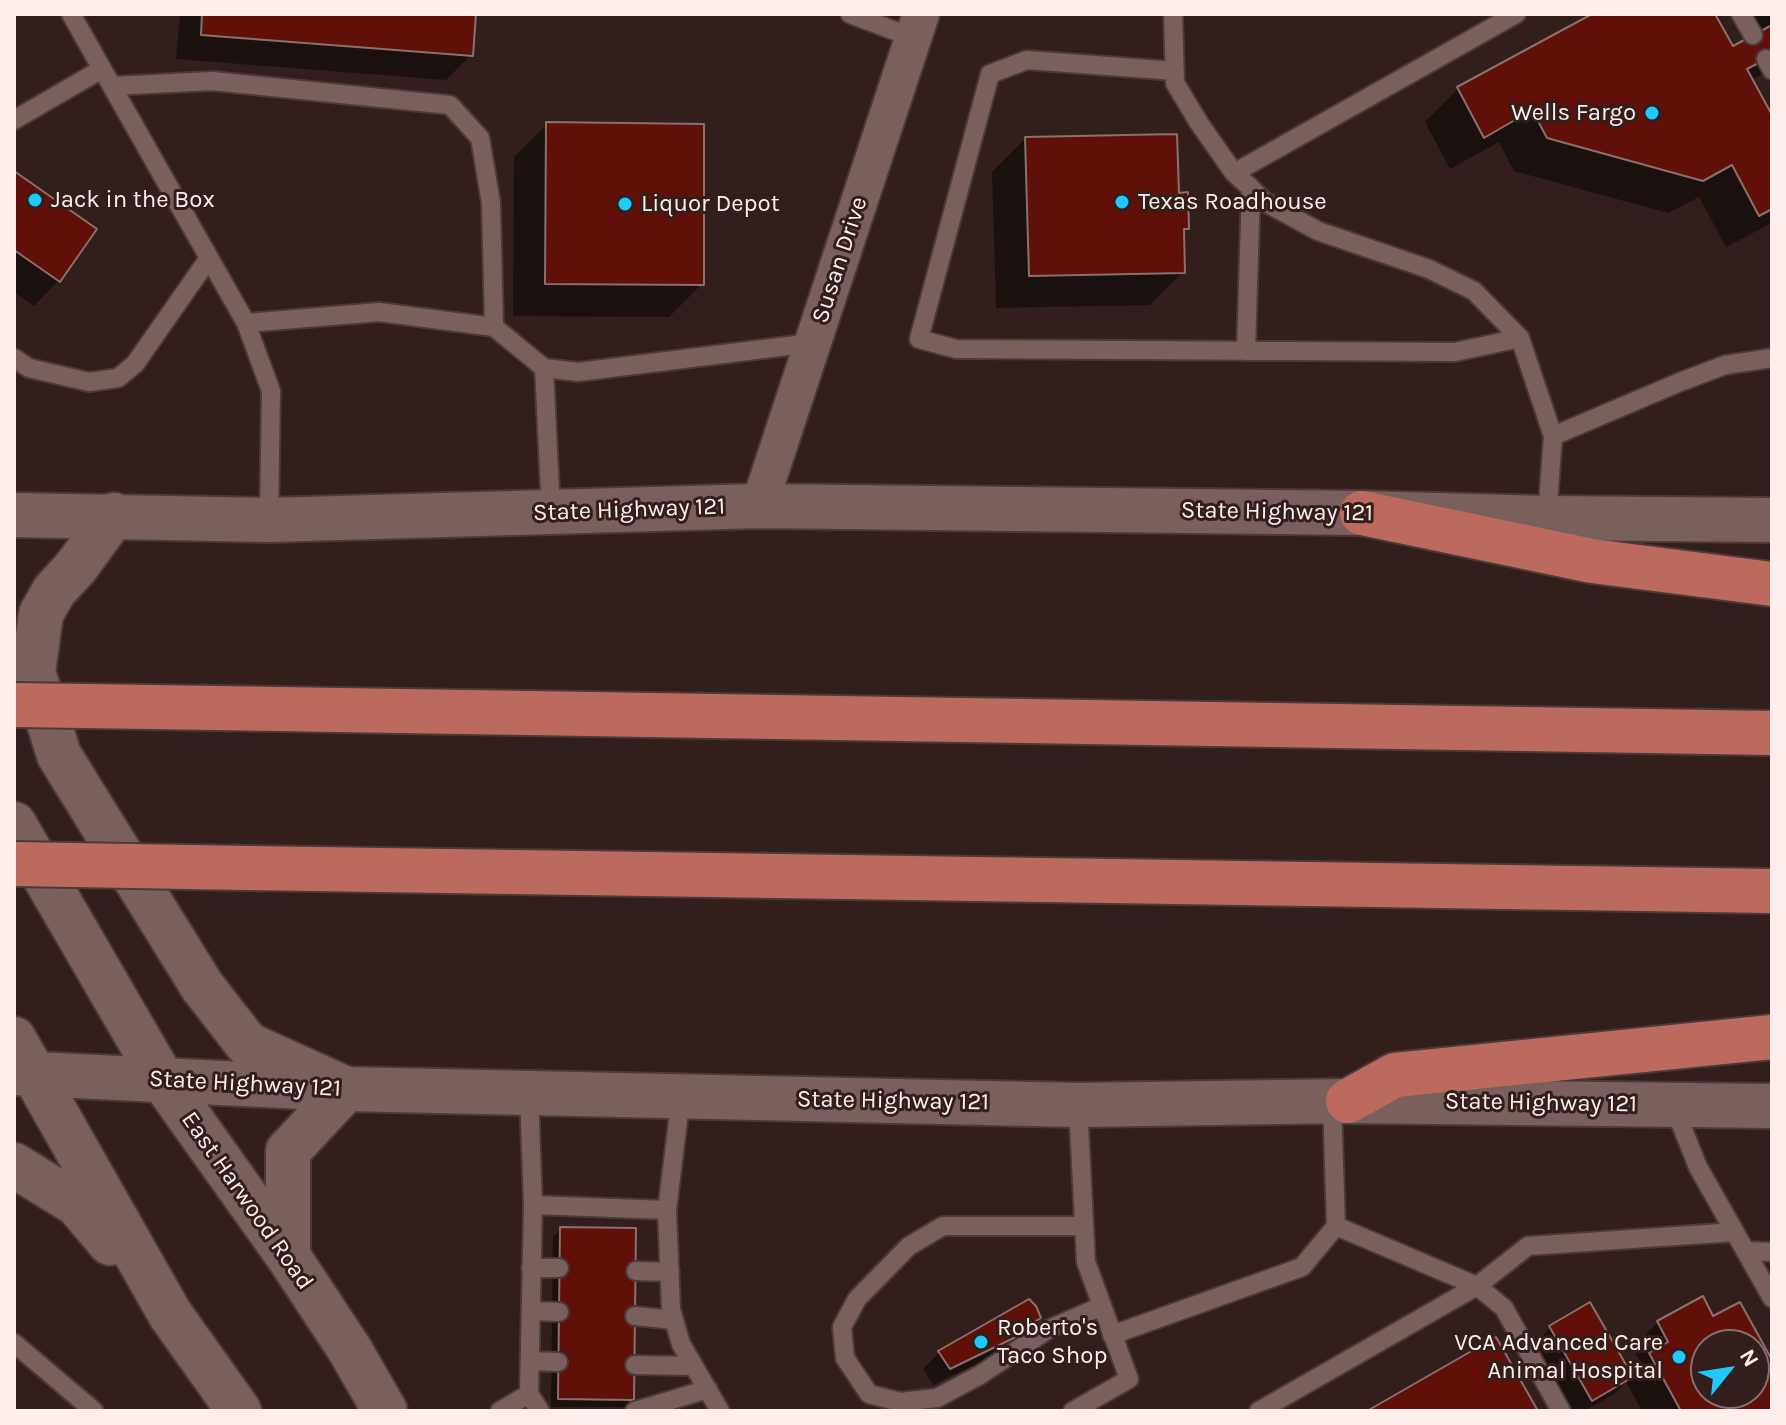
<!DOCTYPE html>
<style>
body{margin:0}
#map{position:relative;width:1786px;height:1425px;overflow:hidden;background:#321e1b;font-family:Karla,sans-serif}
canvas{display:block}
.frame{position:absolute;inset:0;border:16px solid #fdeeec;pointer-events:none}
.north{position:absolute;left:1690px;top:1329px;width:80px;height:80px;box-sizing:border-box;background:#321e1b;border:2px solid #83716f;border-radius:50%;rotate:60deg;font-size:22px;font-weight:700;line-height:32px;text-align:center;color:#fdeeec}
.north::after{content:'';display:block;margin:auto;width:28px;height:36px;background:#20c9fd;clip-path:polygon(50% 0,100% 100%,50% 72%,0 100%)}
</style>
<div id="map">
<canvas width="1786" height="1425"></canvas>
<div class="frame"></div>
<div class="north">N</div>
</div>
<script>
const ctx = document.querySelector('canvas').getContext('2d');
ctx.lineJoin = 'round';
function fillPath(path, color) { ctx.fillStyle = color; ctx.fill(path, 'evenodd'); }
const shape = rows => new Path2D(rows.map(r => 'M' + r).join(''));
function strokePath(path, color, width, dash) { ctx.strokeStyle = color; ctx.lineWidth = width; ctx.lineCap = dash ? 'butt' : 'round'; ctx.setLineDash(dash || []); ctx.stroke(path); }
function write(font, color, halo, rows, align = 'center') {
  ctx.font = font + ' Karla,sans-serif'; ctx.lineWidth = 6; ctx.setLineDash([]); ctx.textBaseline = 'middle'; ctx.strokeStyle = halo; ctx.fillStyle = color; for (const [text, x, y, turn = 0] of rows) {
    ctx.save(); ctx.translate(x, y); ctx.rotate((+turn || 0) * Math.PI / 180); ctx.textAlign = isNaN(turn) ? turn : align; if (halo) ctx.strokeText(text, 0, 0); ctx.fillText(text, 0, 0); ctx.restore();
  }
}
const shadow = shape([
 [180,14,474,14,471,55,446,80,176,59],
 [1596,14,1713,14,1732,48,1748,40,1734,14,1772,14,1772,81,1767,72,1751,80,1772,120,1772,223,1726,247,1699,197,1668,213,1514,171,1499,142,1450,169,1425,122,1458,89],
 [547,124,702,284,669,317,513,316,514,157],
 [1025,139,1177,195,1187,228,1182,233,1183,272,1150,305,996,308,992,172],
 [14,174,59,280,34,306,14,292],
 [561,1229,632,1399,624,1407,551,1407,553,1237],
 [1702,1299,1713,1319,1739,1305,1772,1365,1772,1411,1642,1411,1626,1382,1614,1394,1584,1411,1571,1411,1533,1345,1550,1328,1590,1305,1630,1375,1641,1364,1633,1348,1658,1322],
 [1706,1345,1754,1345,1754,1393,1706,1393],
 [1038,1317,1007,1349,933,1385,923,1369,940,1352]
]);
const building = shape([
 [202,14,476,14,473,56,201,35,202,14],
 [1592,14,1715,14,1733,46,1772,25,1772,56,1747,69,1772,115,1772,209,1759,216,1732,165,1703,181,1547,138,1532,110,1484,138,1457,87,1592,14],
 [546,122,704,124,704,285,545,284,546,122],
 [1177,134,1179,193,1188,192,1189,229,1184,229,1185,273,1029,276,1025,137,1177,134],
 [14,171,97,229,60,282,14,250,14,171],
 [560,1227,636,1228,634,1400,558,1399,560,1227],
 [1703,1296,1713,1316,1740,1302,1772,1360,1772,1411,1681,1411,1649,1353,1668,1342,1657,1321,1703,1296],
 [1706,1345,1754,1345,1754,1393,1706,1393,1706,1345],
 [1029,1299,1036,1306,1041,1318,1022,1329,1026,1332,950,1369,938,1351,1029,1299],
 [1590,1302,1633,1377,1592,1401,1549,1326,1590,1302],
 [1496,1337,1538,1411,1367,1411,1496,1337]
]);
const lane = shape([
 [71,14,246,323,271,391,269,520],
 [850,14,914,38],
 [1173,14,1175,83,1199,123,1234,173,1251,188,1265,202,1318,231,1429,269,1474,291,1520,338,1553,436,1547,517],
 [1741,14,1753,35],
 [1766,59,1772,70],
 [1175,71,1027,60,990,74,919,339,956,349,1455,352,1520,338],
 [112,86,212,81,450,105,480,138,491,203,494,327,379,312,246,323],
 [14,120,102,69],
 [1234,173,1516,14],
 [494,327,544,368],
 [1246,351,1251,188],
 [14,358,29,368,89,382,118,378,135,364,209,258],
 [1553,436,1680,382,1725,365,1772,358],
 [551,512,544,368,578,372,812,343],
 [529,1093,533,1205],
 [1674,1107,1698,1167,1772,1298],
 [667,1210,671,1309,674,1320,681,1344,720,1411],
 [1084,1226,943,1226,909,1246,857,1299,842,1327,845,1358,869,1394,900,1402,937,1398,980,1375,1047,1330,1102,1306],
 [1336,1226,1477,1286,1504,1308,1561,1411],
 [1745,1251,1772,1252],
 [531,1268,559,1268],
 [636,1271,670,1272],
 [531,1311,559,1312],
 [635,1316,674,1320],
 [1112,1335,1302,1267,1336,1226,1332,1101],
 [14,1343,94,1411],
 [530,1361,558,1362],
 [635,1365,694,1366],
 [500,1411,529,1394],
 [540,1411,529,1394,533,1205,667,1210,681,1096],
 [635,1411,708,1389],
 [1073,1411,1129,1379,1086,1262,1078,1105],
 [1259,1411,1477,1286,1528,1246,1735,1232]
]);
const street = shape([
 [759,506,921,14]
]);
const secondary = shape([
 [14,515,269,520,759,506,1362,513,1547,518,1772,520],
 [114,515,76,567,54,591,41,614,33,672,59,755,202,986,247,1044,346,1089,288,1151,288,1256],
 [14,824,162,1079,288,1256,350,1350,385,1411],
 [14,1039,170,1314,239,1411],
 [14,1073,346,1089,1078,1105,1348,1101,1772,1106],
 [14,1165,77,1204,110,1243]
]);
const highway = shape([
 [1362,513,1592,561,1772,584],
 [153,707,1772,733],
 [248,868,1772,891],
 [1348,1101,1395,1075,1772,1037]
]);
const highwayBridge = shape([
 [14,705,153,707],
 [14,864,248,868]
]);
const markers = [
 [1652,113,8,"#20c9fd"],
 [35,200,8,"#20c9fd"],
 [1122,202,8,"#20c9fd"],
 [625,204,8,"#20c9fd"],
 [981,1342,8,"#20c9fd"],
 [1679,1357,8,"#20c9fd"]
];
const poiNames = [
 ["Wells Fargo",1636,113,"right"],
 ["Jack in the Box",51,200],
 ["Texas Roadhouse",1138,202],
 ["Liquor Depot",641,204],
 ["Roberto's",997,1328],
 ["Taco Shop",997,1356],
 ["VCA Advanced Care",1663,1343,"right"],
 ["Animal Hospital",1663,1371,"right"]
];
const streetNames = [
 ["Susan Drive",840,260,-72],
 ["State Highway 121",629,510,-2],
 ["State Highway 121",1277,512,1],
 ["State Highway 121",245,1084,3],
 ["State Highway 121",893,1101,1],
 ["State Highway 121",1541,1103,1],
 ["East Harwood Road",247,1201,55]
];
fillPath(shadow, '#0007');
fillPath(building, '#601009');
strokePath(building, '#8a706c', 2);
strokePath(lane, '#4b3a38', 22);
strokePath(street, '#4b3a38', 40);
strokePath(secondary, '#4b3a38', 48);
strokePath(highway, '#4b3a38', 48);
strokePath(lane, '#79605c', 18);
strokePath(street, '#79605c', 36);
strokePath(secondary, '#79605c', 44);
strokePath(highway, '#bd6a5e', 44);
strokePath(highwayBridge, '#4b3a38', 48, []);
strokePath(highwayBridge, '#bd6a5e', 44);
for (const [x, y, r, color] of markers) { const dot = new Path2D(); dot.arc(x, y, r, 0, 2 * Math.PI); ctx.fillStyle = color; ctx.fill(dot); strokePath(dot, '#321e1b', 3); }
write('24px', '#fdeeec', '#321e1b', poiNames, 'left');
write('24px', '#fdeeec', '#321e1b', streetNames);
</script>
